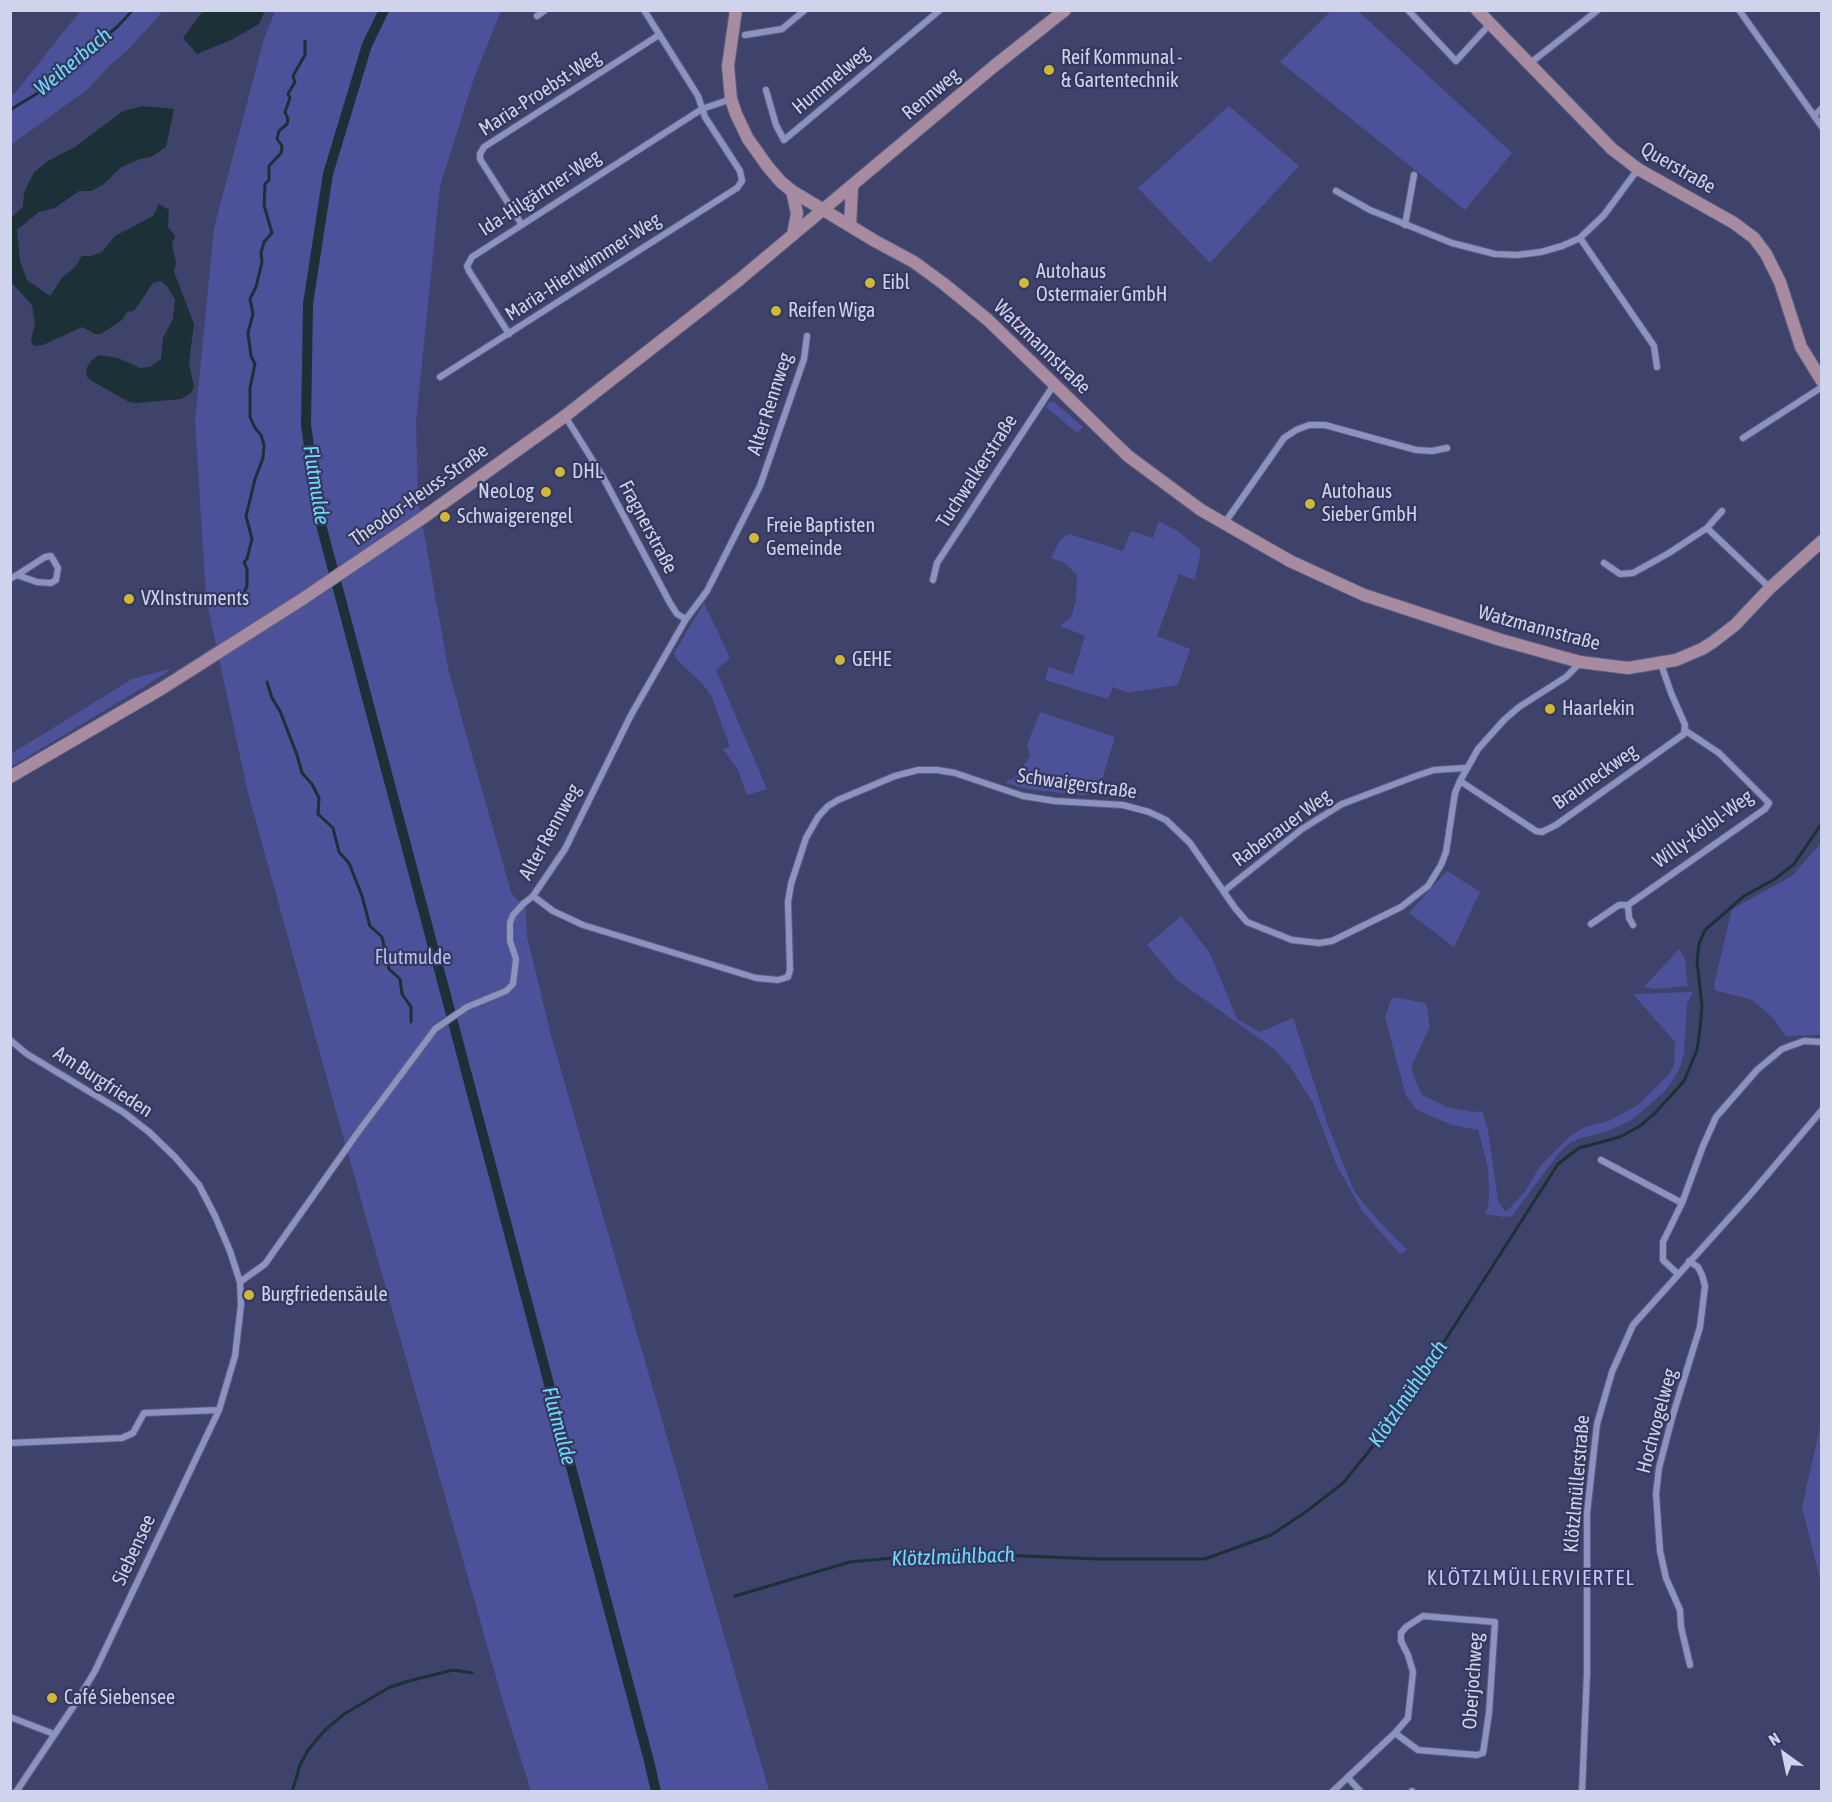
<!DOCTYPE html>
<meta charset="utf-8">
<style>
body{margin:0}
#map{position:relative;width:1832px;height:1802px;overflow:hidden;background:#3f426a;font-family:"Asap Condensed",sans-serif}
canvas{display:block}
.frame{position:absolute;inset:0;border:12px solid #cfd3eb;pointer-events:none}
.north{position:absolute;left:1754px;top:1724px;width:60px;height:60px;-webkit-text-stroke:4px #34385e;paint-order:stroke;rotate:327deg;font-size:16px;font-weight:700;line-height:24px;text-align:center;color:#cfd3eb}
.north::after{content:'';display:block;margin:auto;width:21px;height:27px;background:#cfd3eb;clip-path:polygon(50% 0,100% 100%,50% 72%,0 100%)}
</style>
<div id="map">
<canvas width="1832" height="1802"></canvas>
<div class="frame"></div>
<div class="north">N</div>
</div>
<script>
const ctx = document.querySelector('canvas').getContext('2d');
ctx.lineJoin = 'round';
function fillPath(path, color) { ctx.fillStyle = color; ctx.fill(path, 'evenodd'); }
const shape = rows => new Path2D(rows.map(r => 'M' + r).join(''));
function strokePath(path, color, width, dash) { ctx.strokeStyle = color; ctx.lineWidth = width; ctx.lineCap = dash ? 'butt' : 'round'; ctx.setLineDash(dash || []); ctx.stroke(path); }
function write(font, color, halo, rows, align = 'center') {
  ctx.font = font + ' "Asap Condensed",sans-serif'; ctx.lineWidth = 4.5; ctx.setLineDash([]); ctx.textBaseline = 'middle'; ctx.strokeStyle = halo; ctx.fillStyle = color; for (const [text, x, y, turn = 0] of rows) {
    ctx.save(); ctx.translate(x, y); ctx.rotate((+turn || 0) * Math.PI / 180); ctx.textAlign = isNaN(turn) ? turn : align; if (halo) ctx.strokeText(text, 0, 0); ctx.fillText(text, 0, 0); ctx.restore();
  }
}
const green = shape([
 [81,10,163,11,127,51,112,63,88,89,11,145,11,95,15,93],
 [1332,10,1358,11,1512,153,1465,210,1280,62],
 [275,11,501,11,473,81,440,186,416,422,418,499,448,668,466,734,511,892,516,899,526,908,527,937,552,1039,769,1791,531,1791,506,1712,341,1129,248,793,206,598,195,421,214,228,264,39],
 [1229,106,1299,166,1210,263,1138,188],
 [1053,401,1083,427,1077,433,1045,406],
 [1159,521,1179,532,1201,550,1195,580,1179,574,1157,636,1190,649,1178,685,1128,693,1113,687,1108,699,1045,680,1049,667,1073,675,1085,636,1060,626,1071,617,1076,601,1077,575,1065,563,1051,558,1059,541,1069,534,1123,551,1131,531,1153,538],
 [704,603,730,658,716,670,767,789,747,795,738,770,723,749,730,747,711,695,701,682,677,660,674,653],
 [173,668,150,683,11,767,11,754,132,679],
 [1040,712,1115,737,1099,789,1087,795,1082,795,1026,789,1006,783,1007,780,1013,779,1019,773,1030,756,1027,745],
 [1821,843,1821,1035,1786,1036,1773,1018,1752,1000,1714,990,1715,981,1732,909,1792,876],
 [1447,871,1480,892,1454,947,1409,913],
 [1181,916,1210,953,1237,1019,1260,1032,1293,1018,1327,1123,1354,1191,1376,1218,1407,1250,1400,1254,1362,1211,1336,1164,1312,1101,1289,1065,1274,1049,1177,980,1147,945],
 [1679,949,1685,959,1688,986,1655,989,1644,987],
 [1693,992,1687,1003,1684,1053,1679,1070,1665,1091,1632,1120,1606,1132,1581,1138,1568,1144,1559,1153,1512,1216,1504,1217,1484,1214,1488,1208,1489,1197,1488,1167,1478,1130,1452,1125,1417,1110,1406,1096,1385,1017,1392,997,1426,1003,1430,1027,1411,1067,1417,1084,1422,1095,1447,1107,1472,1112,1482,1111,1488,1130,1498,1200,1505,1211,1508,1210,1525,1192,1540,1166,1570,1136,1585,1127,1609,1121,1638,1105,1669,1074,1674,1065,1675,1042,1633,994],
 [1821,1423,1821,1583,1802,1507]
]);
const water = shape([
 [203,11,204,10,265,11,259,24,231,40,197,54,183,38],
 [143,106,174,109,166,147,151,157,140,159,120,168,104,184,92,191,79,191,55,208,39,212,17,230,20,261,27,280,50,296,62,278,76,266,82,256,91,256,102,252,115,236,153,216,159,204,169,210,168,227,175,236,172,244,176,263,174,272,194,324,189,363,194,387,191,393,181,399,137,403,129,402,92,381,87,377,86,369,91,361,99,355,118,358,140,368,150,367,161,359,163,338,173,319,175,299,167,286,161,281,153,283,134,311,127,312,122,320,101,334,95,334,82,327,43,345,34,346,31,340,35,323,32,305,11,282,10,219,23,207,24,193,34,172,48,161,75,147,123,111]
]);
const stream = shape([
 [10,110,41,91,118,26,133,10],
 [243,600,243,595,247,586,247,569,244,562,247,559,252,539,246,516,255,479,263,458,264,445,261,435,255,428,250,417,250,388,255,364,251,356,248,333,253,314,250,299,256,287,262,262,261,253,264,242,272,233,264,205,265,184,269,180,269,166,281,153,282,146,277,139,279,131,287,124,288,119,285,112,290,98,288,94,295,82,293,76,305,55,305,41],
 [267,682,272,698,280,711,297,755,302,773,312,784,319,798,318,814,333,828,339,852,349,863,362,896,370,926,382,937,389,969,400,979,402,994,411,1007,411,1022],
 [735,1596,850,1562,947,1553,1099,1559,1205,1559,1271,1535,1307,1511,1343,1483,1392,1423,1558,1164,1579,1148,1620,1137,1640,1126,1655,1113,1684,1081,1697,1050,1700,1029,1702,1006,1697,961,1699,944,1705,930,1744,896,1775,879,1794,864,1822,823],
 [292,1792,300,1765,308,1750,324,1731,344,1714,390,1687,409,1681,453,1670,472,1673]
]);
const canal = shape([
 [384,10,367,45,328,174,308,304,306,425,319,517,649,1761,656,1792]
]);
const street = shape([
 [1408,10,1456,61,1489,25],
 [1739,10,1822,127],
 [537,16,545,10],
 [745,35,782,29,805,10],
 [1529,64,1598,10],
 [766,90,776,125,784,140,940,10],
 [1814,116,1822,108],
 [1336,191,1370,210,1452,243,1495,254,1517,255,1541,252,1562,246,1580,238,1604,215,1638,169],
 [522,225,480,159,480,154,484,147,659,35],
 [1405,225,1414,175],
 [1580,238,1654,346,1657,367],
 [509,334,469,271,467,266,472,257,702,109,731,99],
 [440,377,737,188,742,181,740,171,705,117,698,96,644,10],
 [565,416,603,477,670,603,677,614,686,619],
 [1743,438,1822,387],
 [1224,524,1284,438,1296,430,1309,425,1325,425,1416,450,1432,451,1447,448],
 [1707,528,1770,588],
 [1604,563,1620,574,1633,573,1669,553,1707,528,1722,511],
 [10,579,17,575,45,557,51,556,58,568,56,580,51,583,37,582,17,575],
 [933,580,937,563,1055,383],
 [1460,781,1536,831,1542,832,1556,825,1684,734,1685,725,1671,693,1661,664],
 [1224,891,1302,829,1342,804,1416,776,1434,770,1465,768],
 [533,896,553,911,583,925,756,978,778,980,788,977,790,970,788,902,791,884,806,838,818,817,828,806,838,800,895,776,918,770,937,770,955,773,1023,796,1055,801,1123,805,1149,812,1166,820,1190,843,1235,908,1247,922,1292,940,1319,943,1332,941,1401,907,1428,886,1441,865,1446,852,1455,793,1460,781,1478,749,1504,720,1519,707,1566,677,1580,663],
 [1628,905,1765,809,1769,803,1719,753,1686,731],
 [1591,924,1619,905,1628,905,1629,918,1633,925],
 [10,1040,27,1054,123,1112,149,1132,175,1157,199,1185,215,1216,230,1251,240,1282,241,1305,235,1356,219,1410,95,1671,75,1704,16,1792],
 [1601,1160,1682,1203],
 [1689,1261,1698,1267,1702,1275,1705,1286,1700,1327,1672,1418,1659,1468,1656,1494,1660,1551,1666,1578,1680,1610,1681,1627,1690,1665],
 [1678,1274,1663,1260,1663,1242,1682,1203,1703,1146,1716,1117,1757,1070,1782,1049,1804,1041,1822,1042],
 [240,1282,265,1264,356,1135,435,1029,467,1007,506,991,513,984,516,959,510,941,510,923,513,915,523,904,533,896,565,849,631,715,686,619,707,591,760,486,804,359,807,336],
 [10,1443,122,1438,133,1433,144,1413,219,1410],
 [10,1717,54,1734],
 [1348,1778,1361,1792],
 [1332,1792,1395,1733,1408,1718,1413,1672,1408,1655,1401,1641,1401,1633,1406,1627,1423,1616,1495,1622,1489,1713,1483,1753,1477,1755,1418,1750,1395,1733],
 [1412,1792,1412,1791],
 [1582,1792,1587,1673,1587,1513,1597,1424,1612,1372,1633,1325,1750,1195,1822,1110]
]);
const secondary = shape([
 [736,10,728,66,731,99,736,114,748,139,768,167,781,182,792,191,875,241,914,262,944,284,988,320,1128,456,1201,510,1290,561,1364,595,1501,640,1580,662,1628,668,1676,660,1702,649,1713,642,1735,625,1770,588,1822,541],
 [1477,10,1612,149,1638,169,1734,223,1754,238,1766,254,1780,282,1801,347,1822,381],
 [792,191,797,213,793,235],
 [850,226,852,187],
 [10,777,161,689,301,600,421,519,565,416,739,280,993,67,1065,10]
]);
const markers = [
 [1049,70,6,"#cfb837"],
 [870,283,6,"#cfb837"],
 [1024,283,6,"#cfb837"],
 [776,311,6,"#cfb837"],
 [560,472,6,"#cfb837"],
 [546,492,6,"#cfb837"],
 [1310,504,6,"#cfb837"],
 [445,517,6,"#cfb837"],
 [754,538,6,"#cfb837"],
 [129,599,6,"#cfb837"],
 [840,660,6,"#cfb837"],
 [1550,709,6,"#cfb837"],
 [249,1295,6,"#cfb837"],
 [52,1698,6,"#cfb837"]
];
const poiNames = [
 ["Reif Kommunal -",1061,58],
 ["& Gartentechnik",1061,81],
 ["Autohaus",1036,272],
 ["Ostermaier GmbH",1036,295],
 ["Eibl",882,283],
 ["Reifen Wiga",788,311],
 ["DHL",572,472],
 ["NeoLog",534,492,"right"],
 ["Autohaus",1322,492],
 ["Sieber GmbH",1322,515],
 ["Schwaigerengel",457,517],
 ["Freie Baptisten",766,526],
 ["Gemeinde",766,549],
 ["VXInstruments",141,599],
 ["GEHE",852,660],
 ["Haarlekin",1562,709],
 ["Burgfriedensäule",261,1295],
 ["Café Siebensee",64,1698]
];
const streetNames = [
 ["Hummelweg",831,80,-40],
 ["Maria-Proebst-Weg",540,93,-33],
 ["Rennweg",931,94,-40],
 ["Querstraße",1678,168,30],
 ["Ida-Hilgärtner-Weg",540,193,-33],
 ["Maria-Hierlwimmer-Weg",583,267,-33],
 ["Watzmannstraße",1042,347,44],
 ["Alter Rennweg",770,404,-72],
 ["Tuchwalkerstraße",977,471,-57],
 ["Theodor-Heuss-Straße",419,495,-35],
 ["Fragnerstraße",648,527,62],
 ["Watzmannstraße",1539,628,15],
 ["Brauneckweg",1595,777,-35],
 ["Schwaigerstraße",1077,784,8],
 ["Rabenauer Weg",1282,828,-36],
 ["Willy-Kölbl-Weg",1703,829,-36],
 ["Alter Rennweg",550,832,-61],
 ["Am Burgfrieden",103,1082,33],
 ["Hochvogelweg",1657,1421,-75],
 ["Klötzlmüllerstraße",1577,1484,-85],
 ["Siebensee",134,1550,-65],
 ["Oberjochweg",1473,1681,-86]
];
const parkNames = [
 ["Flutmulde",413,958]
];
const waterNames = [
 ["Weiherbach",73,62,-40],
 ["Flutmulde",316,485,81],
 ["Klötzlmühlbach",1408,1394,-56],
 ["Flutmulde",559,1426,75],
 ["Klötzlmühlbach",953,1557,-2]
];
const neighbourhoodNames = [
 ["KLÖTZLMÜLLERVIERTEL",1531,1578]
];
fillPath(green, '#4d5199');
fillPath(water, '#1b3137');
strokePath(stream, '#1b3137', 3);
strokePath(canal, '#1b3137', 10);
strokePath(street, '#5c5f80', 8);
strokePath(secondary, '#5c5f80', 14);
strokePath(street, '#8d93c0', 6);
strokePath(secondary, '#a78ba0', 12);
for (const [x, y, r, color] of markers) { const dot = new Path2D(); dot.arc(x, y, r, 0, 2 * Math.PI); ctx.fillStyle = color; ctx.fill(dot); strokePath(dot, '#34385e', 2); }
write('20px', '#cfd3eb', '#34385e', poiNames, 'left');
write('20px', '#cfd3eb', '#34385e', streetNames);
write('20px', '#b7bef1', '#34385e', parkNames);
write('italic 21px', '#6fdaf9', '#34385e', waterNames);
ctx.letterSpacing = '1.5px';
write('21px', '#c1c7f7', '#34385e', neighbourhoodNames);
ctx.letterSpacing = '0px';
</script>
